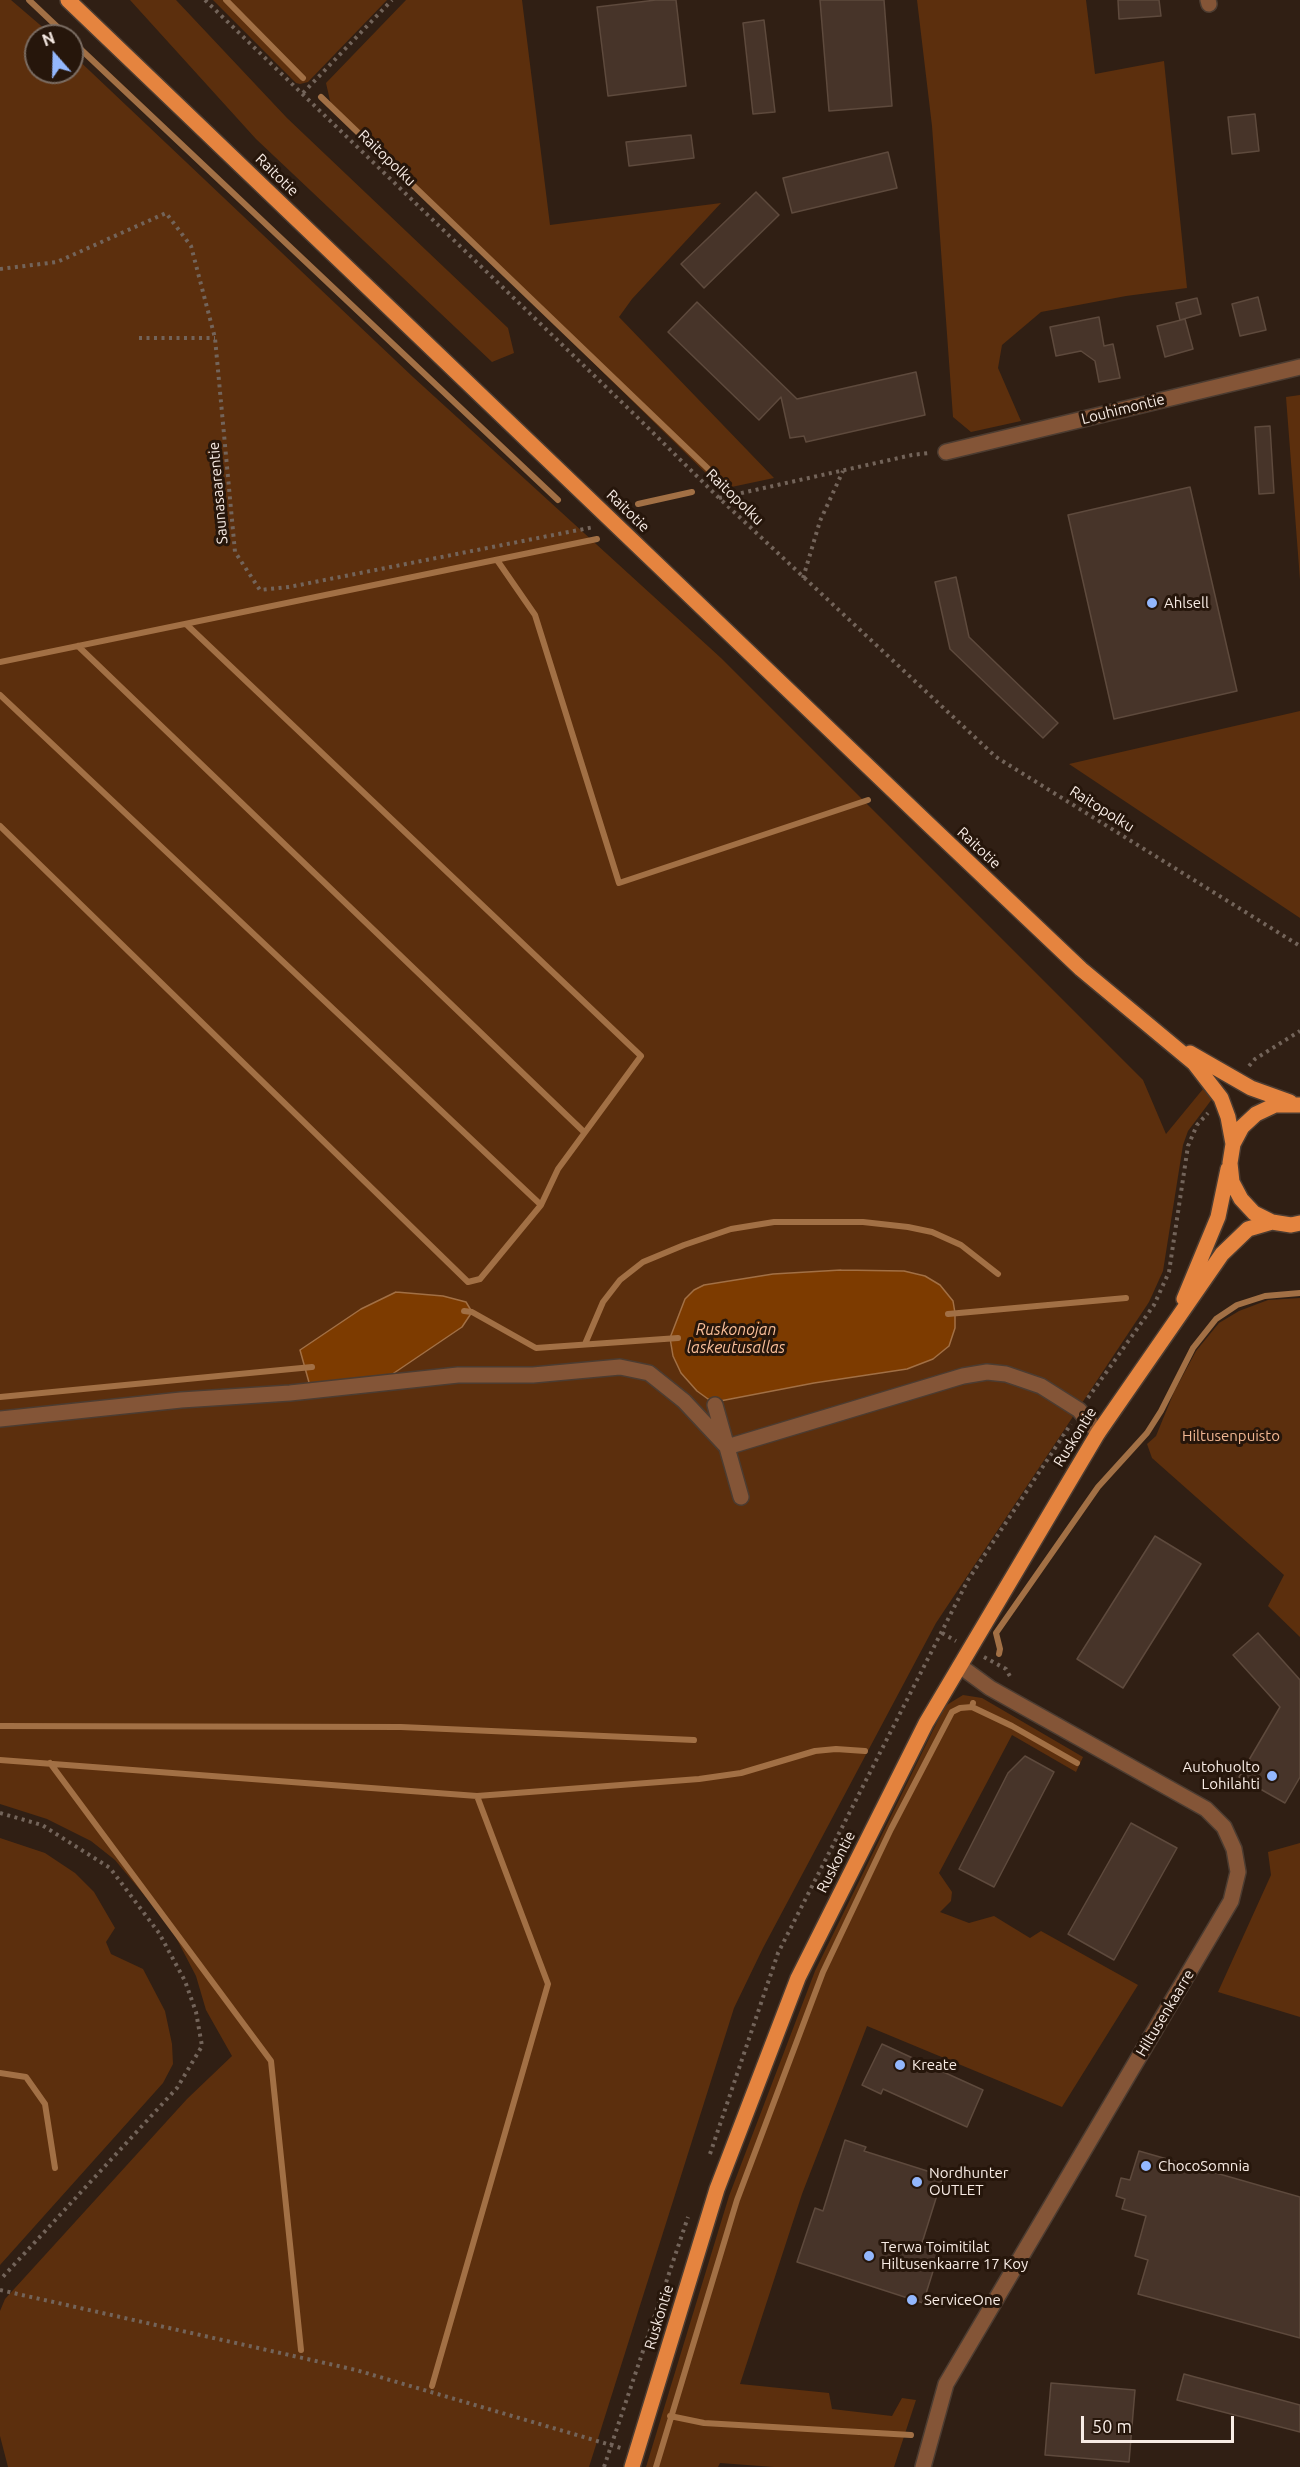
<!DOCTYPE html>
<style>
body{margin:0}
#map{position:relative;width:1300px;height:2467px;overflow:hidden;background:#301f14;font-family:Ubuntu,sans-serif}
canvas{display:block}
.north{position:absolute;left:24px;top:24px;width:60px;height:60px;box-sizing:border-box;background:#26160b;border:2px solid #7a6c62;border-radius:50%;rotate:340deg;font-size:16px;font-weight:700;line-height:24px;text-align:center;color:#f8ece5}
.north::after{content:'';display:block;margin:auto;width:21px;height:27px;background:#93b7fd;clip-path:polygon(50% 0,100% 100%,50% 72%,0 100%)}
.scale{position:absolute;left:1081px;top:2416px;width:153px;height:27px;box-sizing:border-box;border:3px solid #f8ece5;border-top:0;padding-left:8px;font-size:18px;line-height:21px;white-space:nowrap;color:#f8ece5;-webkit-text-stroke:4px #26160b;paint-order:stroke}
</style>
<div id="map">
<canvas width="1300" height="2467"></canvas>
<div class="north">N</div>
<div class="scale">50 m</div>
</div>
<script>
const ctx = document.querySelector('canvas').getContext('2d');
ctx.lineJoin = 'round';
function fillPath(path, color) { ctx.fillStyle = color; ctx.fill(path, 'evenodd'); }
const shape = rows => new Path2D(rows.map(r => 'M' + r).join(''));
function strokePath(path, color, width, dash) { ctx.strokeStyle = color; ctx.lineWidth = width; ctx.lineCap = dash ? 'butt' : 'round'; ctx.setLineDash(dash || []); ctx.stroke(path); }
function write(font, color, halo, rows, align = 'center') {
  ctx.font = font + ' Ubuntu,sans-serif'; ctx.lineWidth = 6; ctx.setLineDash([]); ctx.textBaseline = 'middle'; ctx.strokeStyle = halo; ctx.fillStyle = color; for (const [text, x, y, turn = 0] of rows) {
    ctx.save(); ctx.translate(x, y); ctx.rotate((+turn || 0) * Math.PI / 180); ctx.textAlign = isNaN(turn) ? turn : align; if (halo) ctx.strokeText(text, 0, 0); ctx.fillText(text, 0, 0); ctx.restore();
  }
}
const green = shape([
 [0,0,11,0,53,36,36,36,36,72,72,72,72,54,413,377,721,658,1143,1080,1166,1134,1203,1089,1212,1099,1188,1131,1183,1145,1163,1271,1149,1302,936,1623,763,1948,734,2008,589,2467,8,2467,0,2436,0,2311,5,2299,187,2099,232,2056,206,2010,196,1976,170,1926,115,1860,91,1841,47,1819,0,1804],
 [841,1270,904,1271,925,1276,955,1313,955,1328,949,1346,933,1359,907,1369,814,1383,720,1401,708,1399,697,1391,681,1373,673,1356,670,1338,685,1299,704,1285,773,1274],
 [130,0,176,0,287,118,508,328,514,353,492,362,256,139],
 [213,0,387,0,308,82,300,84,296,83],
 [406,0,522,0,550,225,721,203,632,299,619,317,774,478,722,489,331,105,326,83],
 [917,0,1086,0,1095,74,1164,61,1187,288,1126,296,1041,312,1002,345,998,368,1021,421,971,432,953,417,932,126],
 [1300,395,1300,580,1286,397],
 [1300,711,1300,918,1069,764],
 [1300,1298,1300,1637,1268,1606,1284,1575,1152,1458,1147,1444,1156,1436,1174,1392,1196,1351,1219,1323,1239,1311,1268,1300],
 [963,1695,982,1698,1083,1757,1076,1772,1012,1735,939,1873,952,1892,951,1901,940,1912,969,1923,994,1916,1030,1938,1041,1931,1138,1985,1062,2107,867,2026,802,2194,740,2384,829,2393,832,2409,892,2416,902,2398,916,2400,894,2467,774,2467,720,2463,718,2467,646,2467,729,2196,815,1971,945,1706],
 [0,1838,45,1853,75,1873,94,1892,115,1928,106,1942,111,1954,143,1969,165,2011,172,2044,173,2064,163,2083,0,2265],
 [1300,1843,1300,2017,1218,1992,1271,1875,1268,1852]
]);
const water = shape([
 [841,1270,904,1271,925,1276,940,1285,953,1301,955,1313,955,1328,949,1346,933,1359,907,1369,814,1383,720,1401,708,1399,697,1391,681,1373,673,1356,670,1338,685,1299,694,1290,704,1285,773,1274,841,1270],
 [396,1292,443,1296,466,1302,472,1312,462,1327,391,1375,310,1386,300,1350,361,1309,396,1292]
]);
const stream = shape([
 [29,0,67,36],
 [226,0,303,78],
 [72,41,558,500],
 [321,97,725,485],
 [638,504,692,492],
 [497,560,535,615,619,883,868,800],
 [78,646,584,1132],
 [0,662,597,539],
 [0,695,541,1205],
 [0,826,468,1282,480,1279,541,1205,558,1169,641,1056,186,624],
 [464,1311,472,1312,536,1348,678,1338],
 [948,1314,1126,1298],
 [585,1344,603,1302,620,1280,643,1262,684,1245,731,1229,774,1222,863,1222,908,1227,932,1232,961,1245,998,1274],
 [0,1397,312,1367],
 [999,1654,1000,1649,996,1633,1098,1487,1147,1433,1161,1411,1193,1348,1216,1319,1237,1305,1265,1296,1300,1293],
 [972,1707,1012,1726,1077,1763],
 [0,1726,401,1727,694,1740],
 [0,1760,477,1796,699,1779,741,1773,815,1751,836,1749,865,1751],
 [50,1763,271,2061,301,2350],
 [0,2073,26,2077,45,2104,55,2168],
 [432,2386,548,1984,477,1796],
 [670,2416,704,2423,911,2435],
 [656,2467,737,2200,823,1972,891,1829,952,1712,960,1708,972,1707,973,1703]
]);
const building = shape([
 [656,0,676,0,686,86,608,96,597,7,656,0],
 [820,0,884,0,892,106,829,111,820,0],
 [1118,0,1159,0,1161,16,1119,19,1118,0],
 [764,20,775,112,753,114,743,23,764,20],
 [1255,114,1259,151,1232,154,1228,117,1255,114],
 [691,135,694,158,629,166,626,142,691,135],
 [888,152,897,188,792,213,783,178,888,152],
 [756,192,779,215,704,288,681,264,756,192],
 [1258,297,1266,330,1240,336,1232,304,1258,297],
 [1197,298,1201,314,1180,320,1176,303,1197,298],
 [697,302,797,399,916,372,925,415,806,442,804,436,790,438,781,397,759,420,668,332,697,302],
 [1099,317,1104,346,1113,344,1120,378,1099,382,1095,361,1081,351,1056,356,1050,327,1099,317],
 [1185,319,1193,349,1165,357,1157,326,1185,319],
 [1270,426,1274,493,1259,494,1255,427,1270,426],
 [1190,487,1237,691,1114,719,1068,515,1190,487],
 [956,577,969,637,1058,723,1043,738,950,649,935,582,956,577],
 [1155,1536,1201,1564,1123,1688,1077,1659,1155,1536],
 [1258,1633,1300,1680,1300,1777,1285,1803,1239,1777,1280,1707,1233,1655,1258,1633],
 [1025,1756,1054,1772,994,1887,959,1869,1008,1773,1025,1756],
 [1131,1823,1177,1848,1114,1960,1068,1934,1131,1823],
 [882,2044,983,2090,967,2127,883,2089,881,2094,862,2085,882,2044],
 [845,2140,866,2147,864,2151,943,2176,922,2243,940,2249,923,2303,797,2262,815,2208,823,2211,845,2140],
 [1139,2151,1300,2197,1300,2338,1138,2294,1148,2260,1135,2256,1146,2216,1122,2209,1125,2199,1116,2196,1121,2178,1130,2180,1139,2151],
 [1184,2374,1300,2405,1300,2432,1177,2400,1184,2374],
 [1051,2383,1135,2390,1129,2462,1045,2455,1051,2383]
]);
const path = shape([
 [205,0,636,416,719,498,996,757,1300,946],
 [303,93,392,0],
 [0,269,57,262,166,213,191,246,215,338,235,552,260,590,289,587,594,527],
 [139,338,215,338],
 [719,498,912,455,929,453],
 [803,578,820,521,843,471],
 [1249,1066,1255,1059,1300,1031],
 [1088,1398,1154,1305,1169,1272,1188,1146,1197,1125,1208,1113],
 [942,1633,956,1641],
 [984,1657,1006,1669,1012,1680],
 [0,1813,42,1825,110,1868,159,1933,185,1981,196,2012,202,2046,177,2088,0,2280],
 [710,2154,778,1953,968,1580,1071,1424],
 [0,2290,356,2370,621,2448],
 [604,2467,688,2217]
]);
const minor = shape([
 [1208,0,1209,4],
 [946,452,1300,367],
 [715,1405,741,1497],
 [0,1419,181,1400,290,1393,458,1375,533,1375,620,1367,649,1373,684,1401,727,1447,963,1376,987,1372,1006,1374,1041,1386,1079,1410,1098,1433],
 [923,2467,946,2384,1231,1901,1238,1872,1234,1849,1224,1827,1206,1809,990,1688,960,1666]
]);
const major = shape([
 [68,0,924,820,1081,969,1194,1063,1221,1098,1228,1117,1233,1144],
 [1190,1053,1251,1088,1290,1102],
 [1300,1105,1275,1105,1256,1114,1242,1127,1233,1144,1230,1163,1232,1182,1241,1199,1254,1213,1272,1222,1291,1225,1300,1223],
 [1184,1299,1218,1217,1228,1169],
 [632,2467,717,2189,798,1978,926,1723,1098,1433,1222,1254,1248,1229,1272,1222]
]);
const markers = [
 [1152,603,6,"#93b7fd"],
 [1272,1776,6,"#93b7fd"],
 [900,2065,6,"#93b7fd"],
 [1146,2166,6,"#93b7fd"],
 [917,2182,6,"#93b7fd"],
 [869,2256,6,"#93b7fd"],
 [912,2300,6,"#93b7fd"]
];
const streetNames = [
 ["Raitopolku",387,158,44],
 ["Raitotie",277,175,44],
 ["Louhimontie",1123,409,-14],
 ["Saunasaarentie",218,493,-95],
 ["Raitopolku",735,497,44],
 ["Raitotie",628,511,44],
 ["Raitopolku",1102,809,32],
 ["Raitotie",979,848,43],
 ["Ruskontie",1075,1437,-58],
 ["Ruskontie",836,1862,-63],
 ["Hiltusenkaarre",1165,2013,-59],
 ["Ruskontie",659,2317,-73]
];
const poiNames = [
 ["Ahlsell",1164,603],
 ["Autohuolto",1260,1767,"right"],
 ["Lohilahti",1260,1784,"right"],
 ["Kreate",912,2065],
 ["ChocoSomnia",1158,2166],
 ["Nordhunter",929,2173],
 ["OUTLET",929,2190],
 ["Terwa Toimitilat",881,2247],
 ["Hiltusenkaarre 17 Koy",881,2264],
 ["ServiceOne",924,2300]
];
const parkNames = [
 ["Hiltusenpuisto",1231,1436]
];
const waterNames = [
 ["Ruskonojan",736,1330],
 ["laskeutusallas",736,1348]
];
fillPath(green, '#5c2f0d');
fillPath(water, '#7d3b00');
strokePath(water, '#a27045', 1.5);
strokePath(stream, '#a27045', 6);
fillPath(building, '#473429');
strokePath(building, '#5e4a3d', 1.5);
strokePath(minor, '#4c3c31', 18);
strokePath(major, '#4c3c31', 18);
strokePath(path, '#73645a', 4, [3, 4.5]);
strokePath(minor, '#845537', 15);
strokePath(major, '#e5843f', 15);
for (const [x, y, r, color] of markers) { const dot = new Path2D(); dot.arc(x, y, r, 0, 2 * Math.PI); ctx.fillStyle = color; ctx.fill(dot); strokePath(dot, '#26160b', 2); }
write('15px', '#f8ece5', '#26160b', streetNames);
write('15px', '#f8ece5', '#26160b', poiNames, 'left');
write('15px', '#f2b793', '#26160b', parkNames);
write('italic 16px', '#f9be99', '#26160b', waterNames);
</script>
